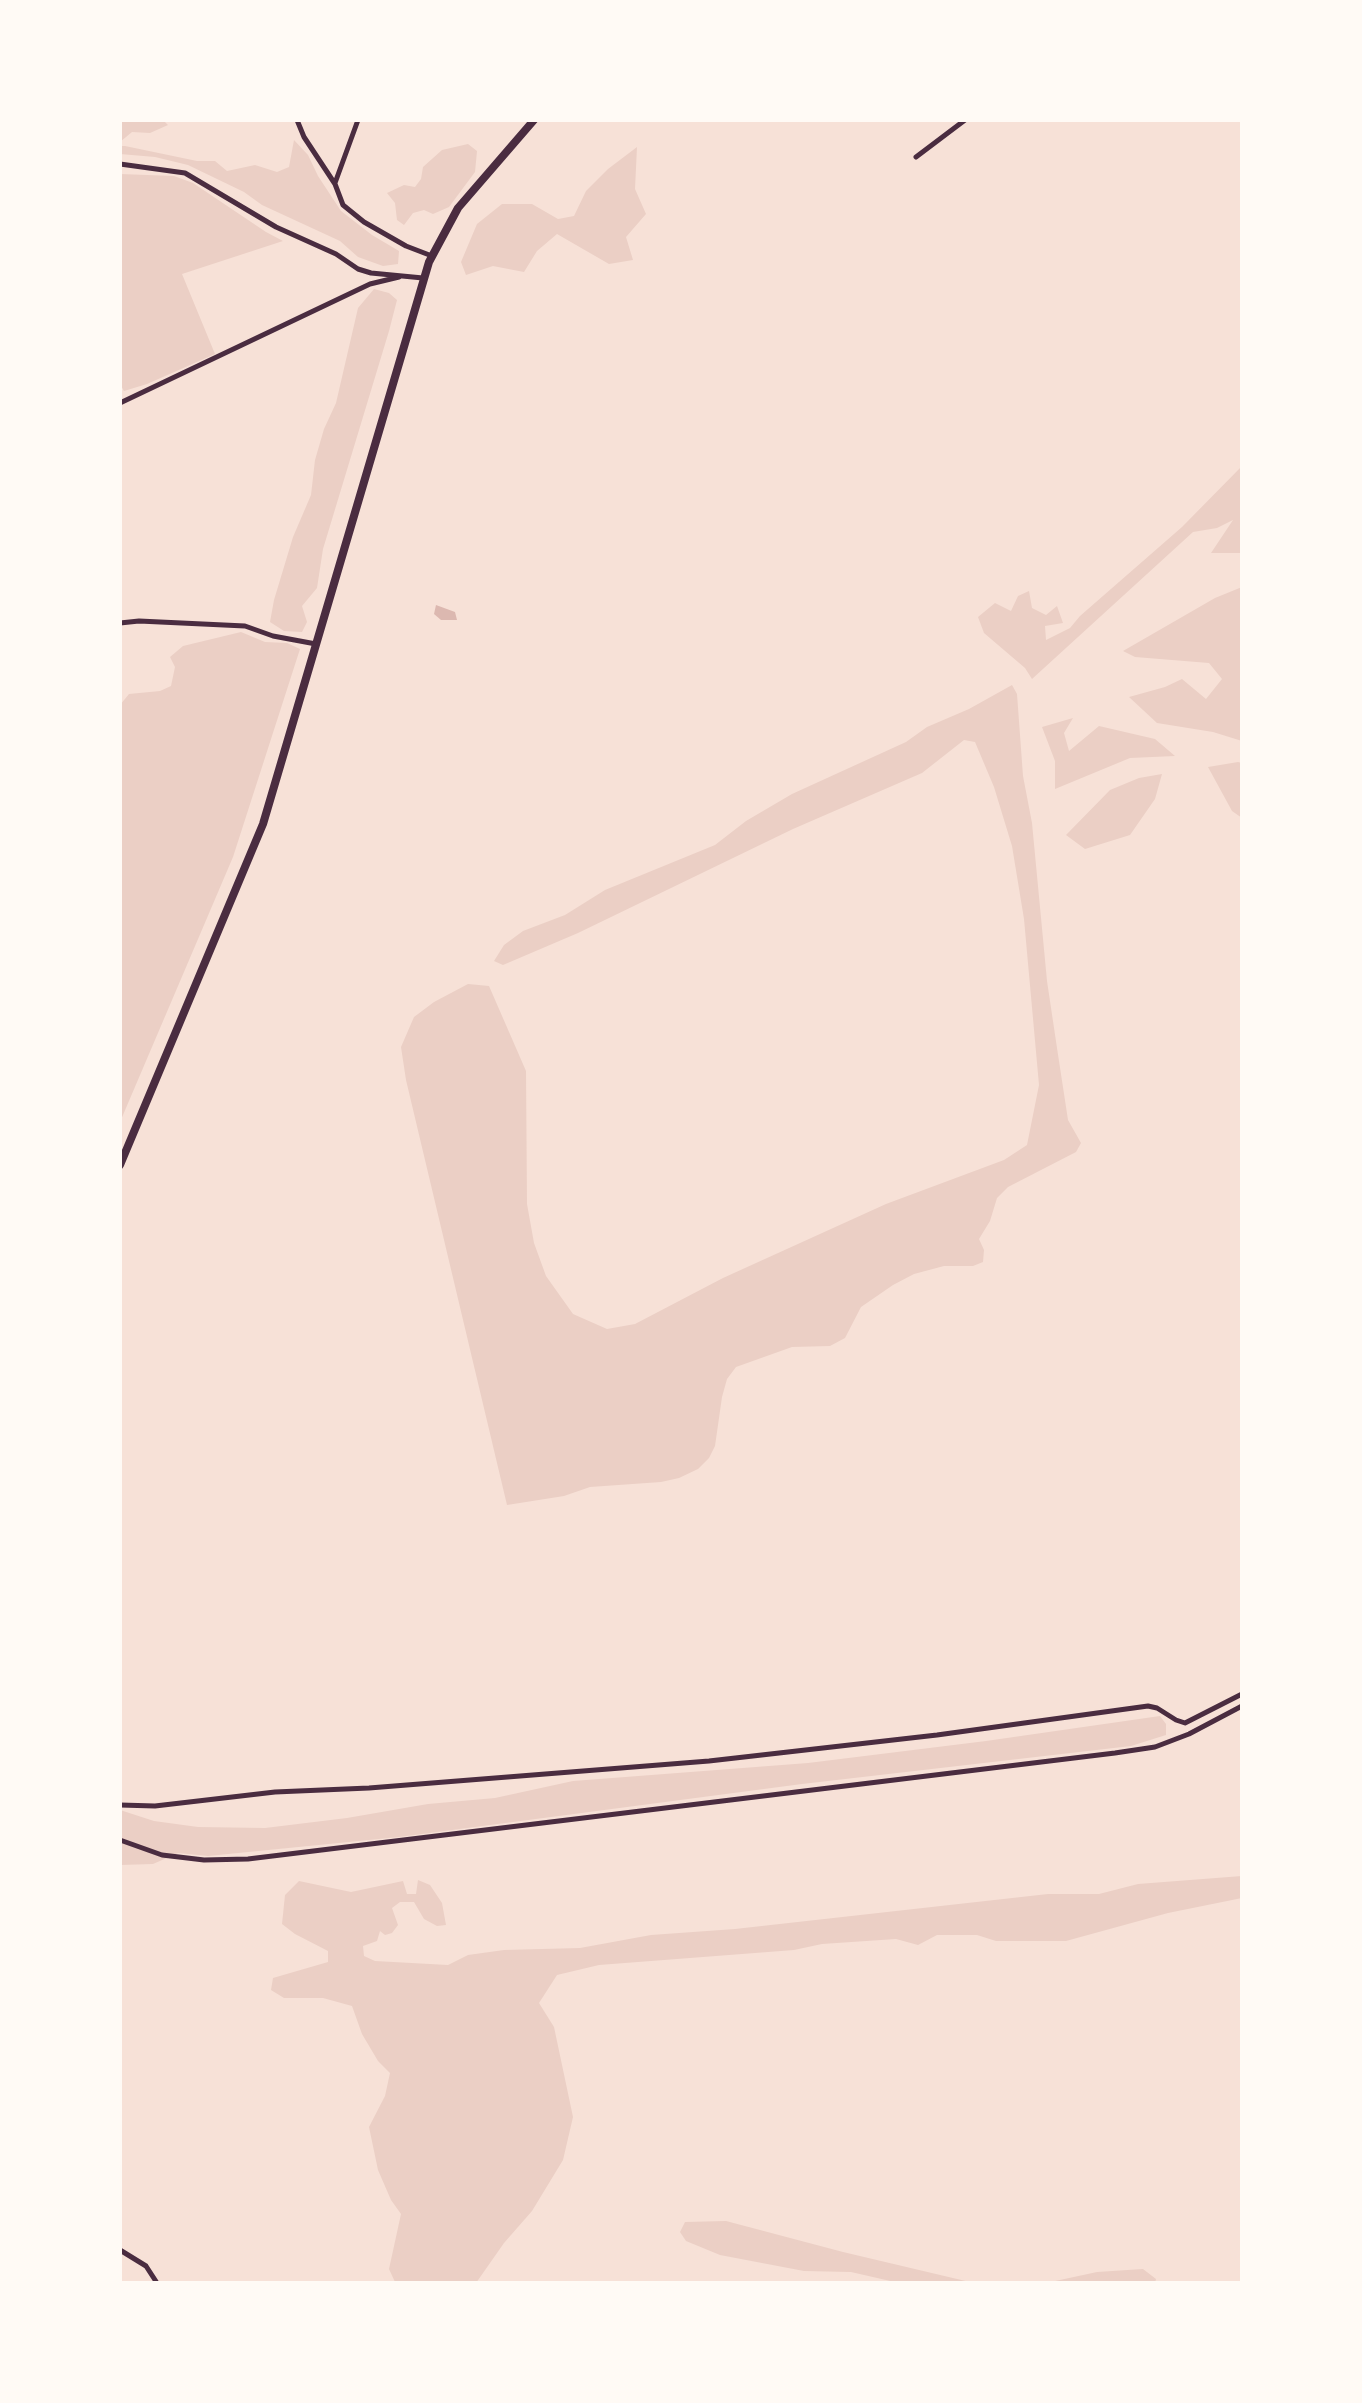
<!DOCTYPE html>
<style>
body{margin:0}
#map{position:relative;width:1362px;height:2403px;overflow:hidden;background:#f7e1d7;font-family:Overpass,sans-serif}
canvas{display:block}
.frame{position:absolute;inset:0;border:122px solid #fffaf5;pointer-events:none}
</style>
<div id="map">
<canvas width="1362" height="2403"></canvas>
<div class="frame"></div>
</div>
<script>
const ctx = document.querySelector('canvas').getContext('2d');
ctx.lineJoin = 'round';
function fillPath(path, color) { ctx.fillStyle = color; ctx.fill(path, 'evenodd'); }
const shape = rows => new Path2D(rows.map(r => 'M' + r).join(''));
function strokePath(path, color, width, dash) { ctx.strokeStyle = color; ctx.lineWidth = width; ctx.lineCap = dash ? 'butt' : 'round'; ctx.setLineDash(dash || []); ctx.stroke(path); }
const green = shape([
 [120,120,163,120,168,125,150,133,132,132,120,142],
 [294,140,308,155,318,176,341,211,372,235,399,251,398,264,383,266,358,257,340,241,262,205,244,192,188,165,155,157,120,154,120,146,125,146,197,161,215,161,227,171,255,165,277,172,289,167],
 [468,144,477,151,475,172,449,207,433,214,424,210,413,213,404,225,397,220,395,203,387,193,404,185,415,187,421,179,423,167,442,150],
 [637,147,635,189,646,214,626,237,633,260,609,264,557,234,537,251,524,272,493,266,466,275,461,262,477,224,502,204,532,204,558,219,574,216,586,191,608,169],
 [120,174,174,176,193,183,266,232,283,241,182,274,215,354,147,384,124,391,120,384],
 [374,289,389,293,397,300,389,331,323,549,317,588,302,606,307,622,302,632,284,631,270,622,274,600,293,537,311,495,315,460,324,429,336,403,358,308],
 [1242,466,1242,553,1211,553,1233,520,1217,528,1193,532,1032,679,1025,668,984,633,978,617,995,603,1011,611,1018,596,1029,591,1032,608,1046,615,1057,606,1063,623,1045,626,1046,640,1070,628,1080,616,1182,527],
 [1242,587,1242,741,1213,732,1157,723,1129,697,1165,687,1182,679,1206,699,1222,679,1209,663,1135,657,1123,651,1215,598],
 [241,632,265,642,287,643,300,649,233,857,120,1122,120,705,129,694,160,691,171,686,175,667,170,657,183,646],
 [1012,685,1017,694,1023,776,1032,823,1047,981,1057,1048,1068,1120,1081,1143,1076,1152,1008,1187,997,1198,990,1221,979,1239,984,1250,983,1262,973,1266,944,1266,914,1274,893,1285,861,1307,845,1338,830,1346,792,1347,736,1367,727,1379,722,1397,715,1446,709,1458,698,1469,679,1478,661,1482,590,1487,564,1496,507,1505,406,1080,401,1047,414,1017,434,1002,468,984,489,986,526,1071,527,1204,534,1243,546,1276,573,1314,607,1329,635,1324,723,1278,886,1204,1004,1160,1027,1145,1039,1085,1024,919,1012,846,994,787,975,742,964,740,922,773,793,829,578,933,503,965,494,961,504,945,523,931,565,915,605,890,715,845,746,821,792,794,906,742,927,727,969,709],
 [1073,718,1064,733,1069,751,1099,726,1155,739,1175,756,1130,758,1055,789,1055,761,1042,727],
 [1238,762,1242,763,1242,818,1232,811,1208,767],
 [1162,774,1155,799,1130,835,1085,849,1066,835,1110,790,1139,778],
 [1160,1716,1166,1724,1166,1735,1131,1746,802,1784,399,1837,208,1856,178,1853,153,1864,120,1865,120,1810,154,1821,198,1827,265,1828,347,1818,428,1804,495,1798,573,1781,808,1763,986,1741],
 [1242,1876,1242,1898,1168,1913,1066,1941,996,1941,977,1935,937,1935,918,1945,896,1939,822,1944,794,1950,599,1965,557,1975,539,2003,554,2027,573,2117,563,2160,532,2211,504,2243,476,2283,395,2282,389,2269,401,2214,391,2200,378,2170,369,2127,385,2096,390,2073,378,2061,362,2034,352,2006,323,1998,284,1998,271,1990,273,1978,328,1962,328,1951,295,1934,282,1924,285,1895,299,1881,351,1892,403,1881,407,1894,416,1894,418,1880,430,1885,442,1903,446,1925,437,1926,424,1919,414,1902,400,1902,392,1908,398,1925,392,1933,385,1935,380,1931,377,1941,363,1946,364,1956,375,1961,448,1965,468,1955,504,1950,580,1948,651,1935,735,1929,1048,1894,1099,1894,1138,1884],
 [726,2221,843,2252,974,2283,899,2283,851,2272,804,2271,720,2255,686,2241,680,2232,685,2222],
 [1143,2269,1156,2279,1155,2283,1046,2283,1097,2272]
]);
const water = shape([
 [436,605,455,612,457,620,441,620,434,614]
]);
const minor = shape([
 [297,120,304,137,335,184,343,205,364,222,406,246,432,256],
 [916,157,965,120],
 [120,164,185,173,276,227,336,254,358,269,371,273,423,278],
 [335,183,358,120],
 [120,403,370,284,399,277],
 [120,623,139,621,245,626,273,636,316,644],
 [120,1805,155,1806,275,1792,369,1788,709,1761,937,1735,1148,1706,1157,1708,1176,1720,1185,1723,1242,1694],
 [120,1840,162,1855,204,1860,248,1859,1115,1753,1155,1747,1189,1734,1242,1706],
 [120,2250,146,2266,157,2283]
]);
const primary = shape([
 [120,1165,263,824,429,262,458,208,534,120]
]);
fillPath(green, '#ebcfc5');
fillPath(water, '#dcb8b0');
strokePath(minor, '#4a2c40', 5);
strokePath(primary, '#4a2c40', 8);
</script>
